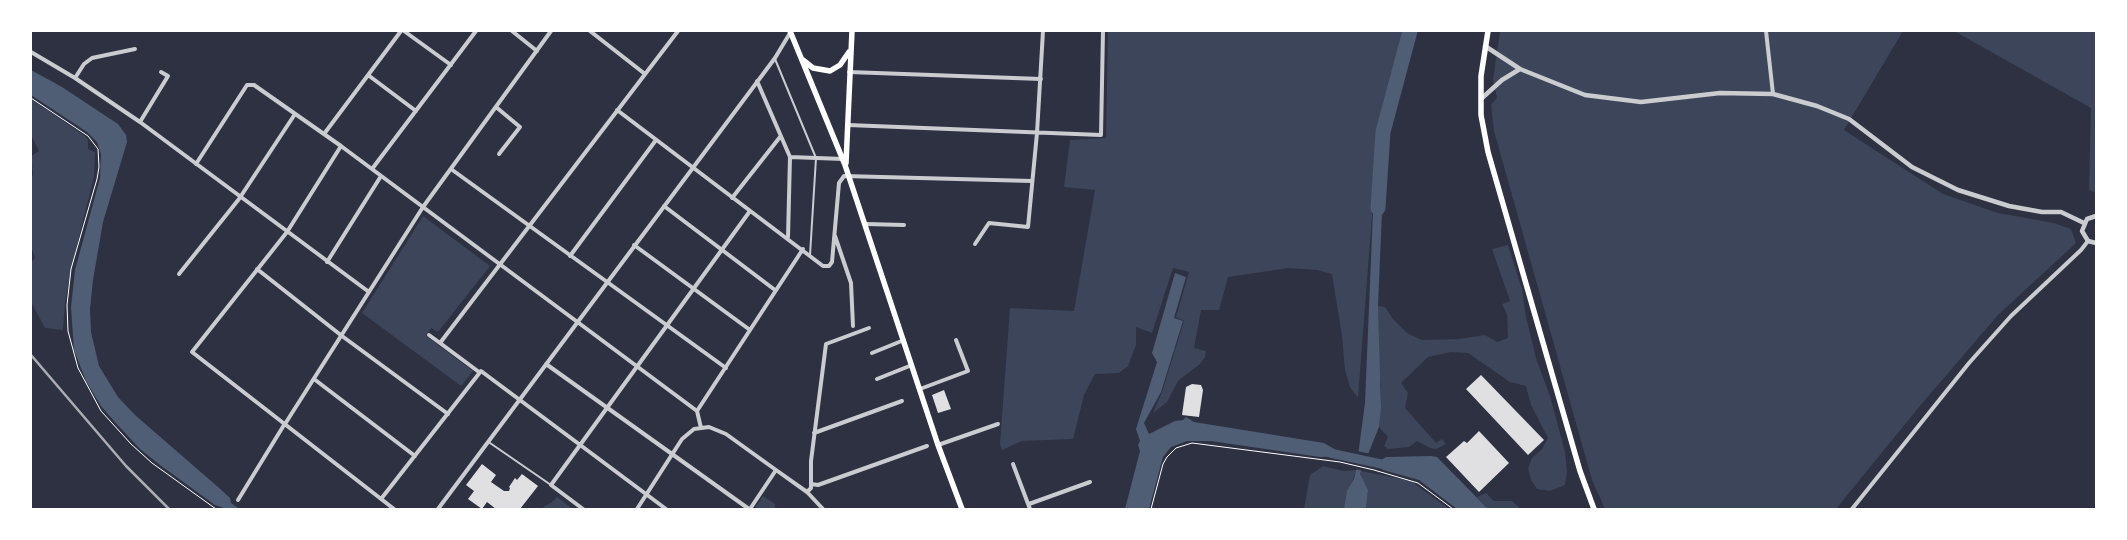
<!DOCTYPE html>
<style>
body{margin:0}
#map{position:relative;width:2127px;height:540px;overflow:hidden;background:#2d3142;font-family:Roboto,sans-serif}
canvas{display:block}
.frame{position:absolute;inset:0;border:32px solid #fff;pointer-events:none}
</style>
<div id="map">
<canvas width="2127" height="540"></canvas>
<div class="frame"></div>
</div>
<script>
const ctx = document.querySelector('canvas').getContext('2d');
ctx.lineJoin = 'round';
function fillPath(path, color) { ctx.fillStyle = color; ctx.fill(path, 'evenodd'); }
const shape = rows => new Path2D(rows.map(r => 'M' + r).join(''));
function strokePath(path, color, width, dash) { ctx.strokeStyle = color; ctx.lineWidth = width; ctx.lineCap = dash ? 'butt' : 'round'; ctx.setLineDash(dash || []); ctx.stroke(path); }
const green = shape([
 [1108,31,1406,31,1382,108,1379,125,1358,398,1350,387,1345,370,1342,336,1332,274,1317,270,1289,268,1228,277,1219,310,1201,310,1194,348,1206,351,1205,357,1200,364,1178,381,1167,402,1153,413,1162,392,1184,321,1176,317,1189,272,1173,268,1152,333,1136,327,1136,345,1128,366,1119,373,1095,374,1084,395,1073,439,1022,441,1002,450,1000,444,1010,308,1074,311,1095,190,1064,187,1070,140,1106,138],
 [1500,31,1903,31,1844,130,1943,194,1998,213,2054,223,2071,229,2076,243,1998,315,1919,407,1836,509,1605,509,1592,480,1494,131,1491,105,1497,98,1493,80],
 [1954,31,2096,31,2096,193,2089,190,2091,108],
 [31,99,85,136,88,140,88,149,95,152,94,177,71,269,65,303,63,330,45,328,31,302,31,262,35,258,31,246,31,181,33,174,31,156,39,151,31,135],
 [423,216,490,266,438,332,431,328,426,336,473,371,461,386,362,313],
 [1508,245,1522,289,1526,317,1536,358,1550,396,1565,452,1567,471,1565,485,1550,491,1537,489,1531,480,1528,468,1532,458,1542,449,1548,438,1531,405,1526,386,1510,382,1468,353,1451,352,1428,357,1401,383,1408,393,1405,408,1436,443,1442,439,1446,444,1436,449,1430,448,1417,441,1409,447,1388,449,1384,446,1388,437,1379,427,1381,385,1379,372,1378,306,1385,307,1393,319,1407,333,1422,340,1459,339,1485,335,1497,342,1508,338,1507,314,1502,304,1510,301,1492,249],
 [1323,466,1344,471,1356,470,1344,509,1304,509,1310,475],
 [1361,471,1411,481,1449,509,1366,509,1368,490,1360,475],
 [1486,493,1494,501,1512,501,1521,509,1488,509,1477,497],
 [763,496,775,504,775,509,755,508],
 [557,497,573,509,540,509,552,502]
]);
const water = shape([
 [31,70,62,87,118,124,126,135,127,142,103,222,93,280,90,309,91,332,99,366,118,397,135,415,218,487,230,498,231,503,238,508,245,509,227,509,215,505,160,465,140,449,114,421,101,406,86,381,74,350,71,307,75,270,100,178,101,154,97,142,87,132,31,95],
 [1374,187,1383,188,1378,306,1381,408,1379,427,1360,474,1368,490,1366,509,1344,509,1347,491,1354,479,1356,470,1365,403],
 [1175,273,1186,277,1174,318,1183,321,1161,392,1144,423,1149,434,1175,421,1183,420,1186,417,1194,422,1324,443,1336,450,1342,456,1320,457,1211,441,1187,441,1171,447,1163,457,1149,509,1125,509,1140,451,1138,445,1140,441,1136,429,1157,362,1152,353],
 [1431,456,1437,457,1488,509,1457,509,1419,480,1383,470,1375,464,1386,457]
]);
const pier = shape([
 [1357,451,1371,454,1364,471,1354,469]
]);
const canal = shape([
 [1330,453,1386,465]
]);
const river = shape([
 [1378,208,1383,132,1410,31]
]);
const building = shape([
 [1481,375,1544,440,1528,455,1466,389],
 [1192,384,1201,385,1203,390,1199,417,1182,415,1186,387],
 [944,390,951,409,938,413,932,395],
 [1479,431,1509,463,1479,492,1446,457,1464,441,1467,443],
 [482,464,496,475,491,482,504,491,509,491,510,488,509,487,515,478,517,480,522,474,538,486,520,509,496,509,487,502,482,509,468,499,474,491,466,485]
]);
const path = shape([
 [31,98,88,136,98,149,99,167,97,179,71,269,67,305,68,331,78,368,101,411,131,444,152,463,216,509],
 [1151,509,1163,464,1167,457,1176,448,1192,443,1340,462,1374,470,1418,483,1453,509]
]);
const service = shape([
 [775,59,816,158,810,255],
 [490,443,551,485]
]);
const minor = shape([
 [404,31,451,65],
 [512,31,537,51],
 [590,31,645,74],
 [1766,31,1773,94],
 [31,52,75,78,140,122,369,292],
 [849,72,1041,79],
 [368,75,416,111],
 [75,78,84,64,92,58,135,49],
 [757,81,790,157,788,237],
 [496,107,520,127,499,154],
 [617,110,823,266,829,266,832,262,839,183,844,176,1032,181],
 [140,122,168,76,161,72],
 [848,125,1101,135,1103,31],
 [324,134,401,31],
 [341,146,287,232,192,352,394,509],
 [790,157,843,159],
 [196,164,247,85,254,85,341,146,697,411,701,428],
 [372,169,476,31],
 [451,169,726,368],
 [732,198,780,137],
 [664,206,775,290],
 [866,224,904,225],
 [835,236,851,283,853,326],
 [975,244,989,223,1028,227,1037,133,1043,31],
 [634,245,750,330],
 [570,256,656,140],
 [327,262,381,176],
 [257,269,342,336,448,414],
 [179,274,239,199,295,114],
 [429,335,440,343],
 [872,353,904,340],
 [546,364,749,509],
 [479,372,440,343,678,31],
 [314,379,415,456],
 [877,379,912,365],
 [920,389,968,371,956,340],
 [697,411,803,249],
 [285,424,423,207,551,31],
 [814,433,902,401],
 [938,445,998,424],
 [1013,464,1030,509],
 [811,484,818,485,927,446],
 [807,492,811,488,811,461,826,344,869,328],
 [381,499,481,371,666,509],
 [238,500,284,425],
 [1029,504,1090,482],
 [438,509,775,58,790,33],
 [583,509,551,485,750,211],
 [637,509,682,439,694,429,709,427,726,434,776,470,807,492,823,509],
 [750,509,776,470],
 [1852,509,1969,363,2011,316,2081,250,2088,241]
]);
const tertiary = shape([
 [1485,46,1520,69,1585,95,1641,102,1720,93,1773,94,1817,106,1849,119,1912,167,1958,190,2009,206,2042,212,2061,212,2084,223],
 [1481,99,1502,80,1520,69],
 [2096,216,2087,219,2082,231,2088,241,2096,243]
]);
const primary = shape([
 [790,31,845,165,938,445,962,509],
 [803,60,813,68,830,71,840,65,849,52],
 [846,163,852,31]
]);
const trunk = shape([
 [1488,31,1481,76,1481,115,1488,152,1580,471,1594,509]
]);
const rail = shape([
 [31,355,126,466,169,509]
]);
fillPath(green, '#3c4559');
fillPath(water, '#4f5d75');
fillPath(pier, '#2d3142');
strokePath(canal, '#4f5d75', 9);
strokePath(river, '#4f5d75', 15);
fillPath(building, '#e0e0e3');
strokePath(path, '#fff', 1);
strokePath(service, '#caccd0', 2);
strokePath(minor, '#caccd0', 4);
strokePath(tertiary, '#caccd0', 4.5);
strokePath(primary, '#fff', 5.5);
strokePath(trunk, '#fff', 5.5);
strokePath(rail, '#abadb3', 2.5);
</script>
